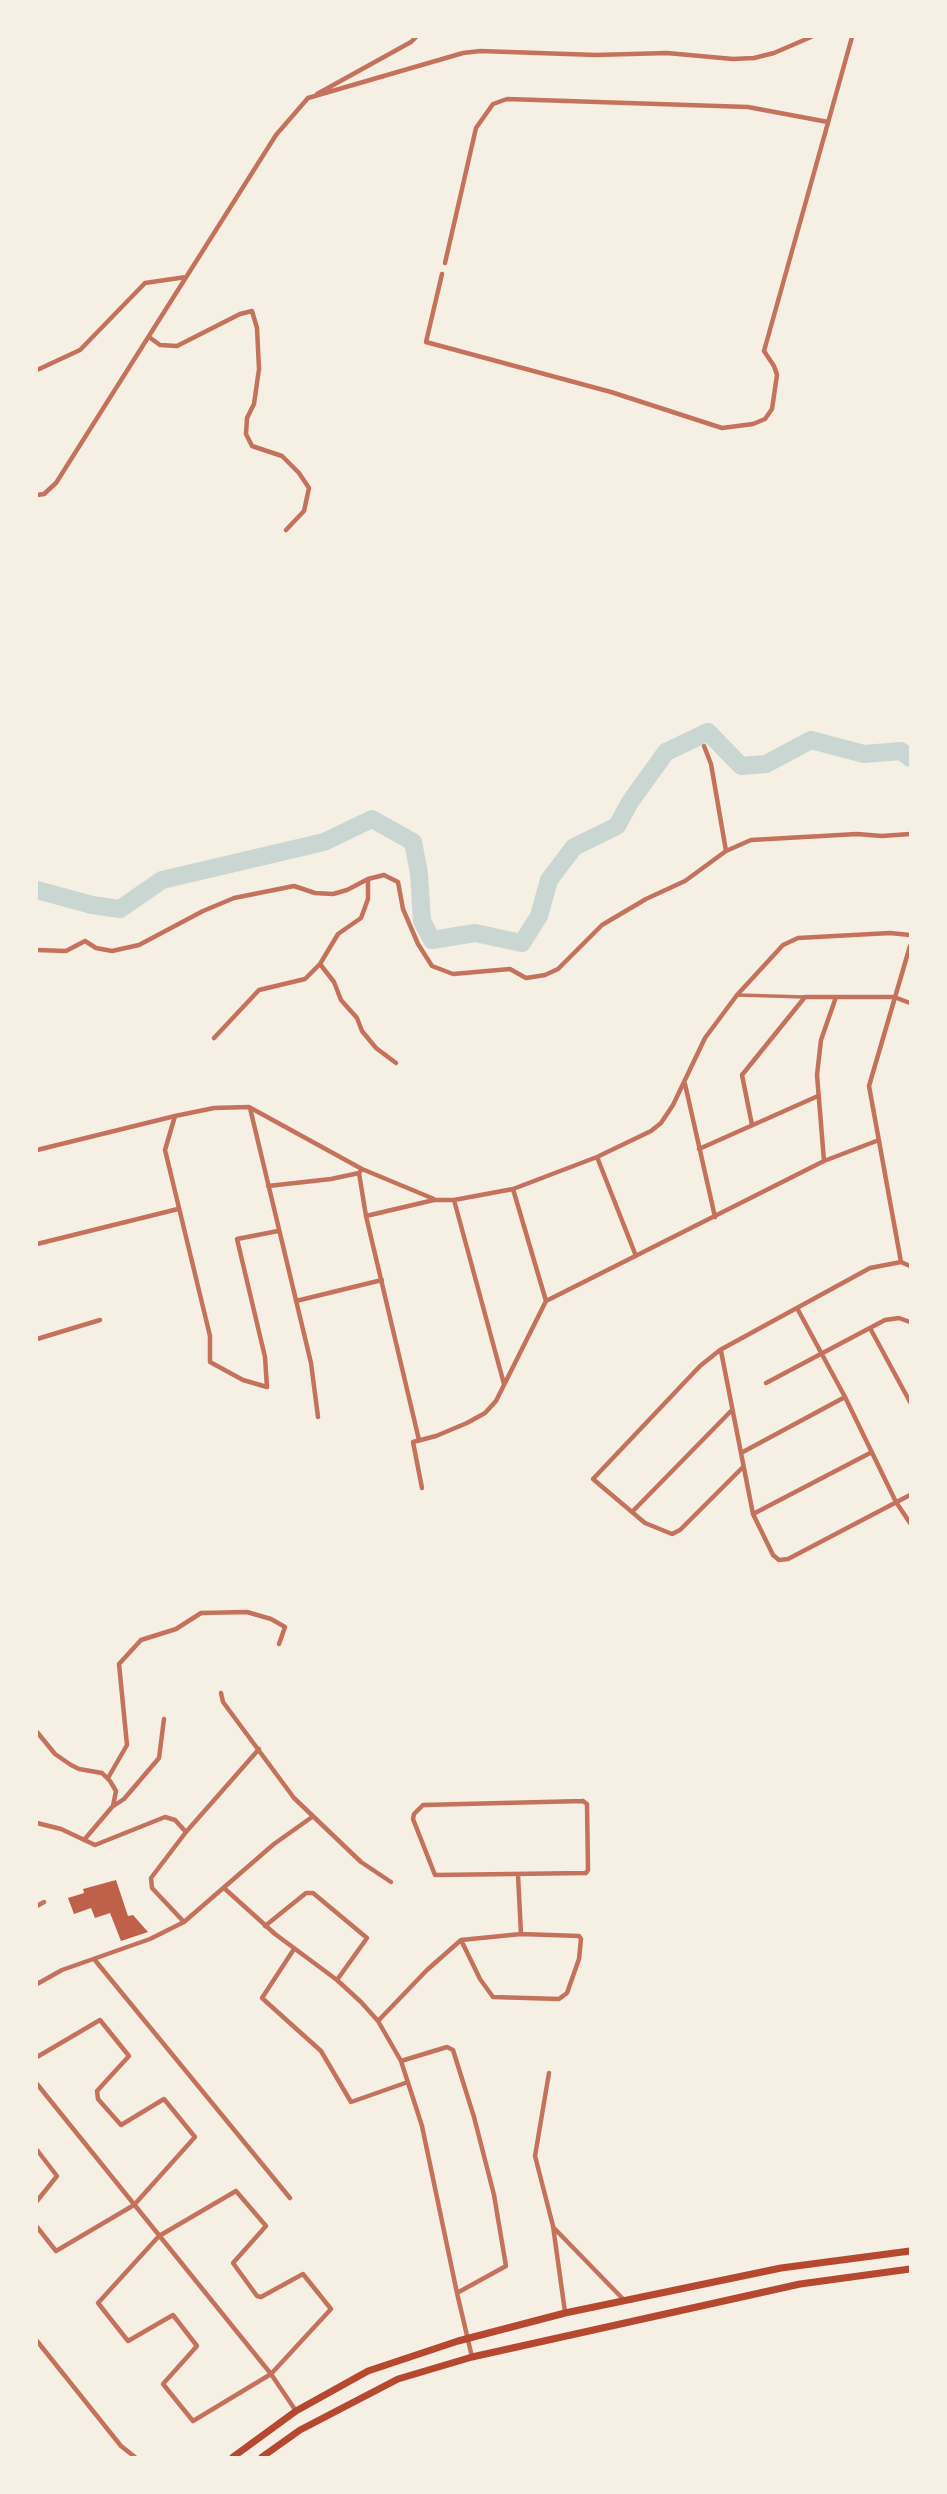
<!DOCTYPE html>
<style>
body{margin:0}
#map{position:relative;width:947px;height:2494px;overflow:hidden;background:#f6efe4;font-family:Roboto,sans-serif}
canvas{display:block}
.frame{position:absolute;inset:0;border:38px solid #f6efe4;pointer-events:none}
</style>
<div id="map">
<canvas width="947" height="2494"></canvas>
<div class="frame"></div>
</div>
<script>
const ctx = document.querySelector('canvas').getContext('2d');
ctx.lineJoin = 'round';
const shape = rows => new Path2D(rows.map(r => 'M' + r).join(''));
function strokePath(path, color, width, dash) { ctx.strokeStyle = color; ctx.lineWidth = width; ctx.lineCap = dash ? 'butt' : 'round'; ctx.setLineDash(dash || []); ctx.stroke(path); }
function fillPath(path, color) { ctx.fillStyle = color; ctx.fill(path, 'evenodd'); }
const river = shape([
 [37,890,92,905,120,909,162,880,324,842,372,819,413,842,419,873,422,921,432,940,475,933,522,943,539,916,549,880,574,847,617,826,630,802,666,752,708,732,741,766,766,764,811,740,864,754,901,751,910,758]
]);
const building = shape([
 [116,1880,128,1916,133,1915,148,1932,121,1941,110,1913,95,1918,91,1908,74,1914,68,1898,84,1893,83,1889]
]);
const pedestrian = shape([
 [737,995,805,997]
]);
const minor = shape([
 [317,94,411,42,416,37],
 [445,263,476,128,493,104,507,99,748,107,828,122],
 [442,274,426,342,611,392,722,428,753,424,765,419,772,409,777,375,774,366,764,351,852,37],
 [149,337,160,345,177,346,240,314,252,311,257,328,259,369,254,404,247,418,246,434,252,446,282,456,299,473,309,488,304,511,286,530],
 [37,370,80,350,145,283,186,277],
 [37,495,44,494,56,483,276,135,308,98,463,53,480,51,596,55,667,53,733,59,754,58,774,53,811,37],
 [704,746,711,764,726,851],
 [37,950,66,951,85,941,96,948,112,951,139,945,203,911,234,898,294,886,315,893,333,894,347,890,368,879,384,875,398,882,403,909,418,944,432,966,453,974,510,969,526,978,545,975,558,969,602,925,646,899,685,881,726,851,751,840,857,834,882,836,910,834],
 [320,964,334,982,341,1000,357,1018,362,1031,376,1048,396,1063],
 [214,1038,259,990,305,979,320,964,338,934,361,918,368,899,368,880],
 [685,1084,715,1217],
 [250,1108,311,1363,318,1417],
 [175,1116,165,1150,210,1336,210,1362,243,1380,267,1387,265,1357,237,1239,278,1231],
 [752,1125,742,1075,805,997,894,997,910,1003],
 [699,1149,818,1096],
 [37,1150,175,1116,214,1108,249,1107,362,1169,434,1199],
 [597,1157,636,1256],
 [824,1161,817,1075,821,1040,836,997],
 [362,1169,359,1173,366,1216,419,1440],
 [268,1186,331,1179,359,1173],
 [513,1189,546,1301],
 [454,1200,504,1384],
 [366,1216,434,1200,454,1200,513,1189,597,1157,651,1131,661,1123,673,1105,705,1038,737,995,783,945,798,938,890,933,910,935],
 [37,1244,178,1209],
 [901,1262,869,1086,910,946],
 [901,1262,910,1266],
 [296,1301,382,1280],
 [797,1308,845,1397,896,1502,910,1523],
 [870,1328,910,1402],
 [37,1339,100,1320],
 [721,1351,753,1514,773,1555,779,1560,788,1559,910,1495],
 [766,1383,885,1320,899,1318,910,1322],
 [741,1453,845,1397],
 [743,1467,680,1530,672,1534,645,1523,593,1479,700,1366,720,1350,870,1268,901,1262],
 [422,1488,413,1442,436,1436,467,1423,485,1413,496,1401,546,1301,824,1161,879,1140],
 [632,1512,732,1410],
 [753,1514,872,1452],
 [221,1693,223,1702,294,1798,361,1862,391,1882],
 [37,1732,55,1754,71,1765,79,1769,102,1773,110,1781,116,1791,113,1806],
 [108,1778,127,1745,119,1664,141,1640,176,1629,201,1613,247,1612,271,1619,285,1627,279,1644],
 [583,1801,587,1804,588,1870,586,1873,435,1875,413,1819,414,1814,423,1805,583,1801],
 [37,1823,61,1829,95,1845,165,1817,175,1820,186,1832],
 [84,1840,112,1807,124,1799,159,1758,164,1719],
 [518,1875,521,1934],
 [224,1888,275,1934,337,1980,361,2002,378,2021,401,2061,422,2126,457,2293,472,2357],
 [37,1906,44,1902],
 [184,1922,152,1888,151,1878,186,1832,259,1749],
 [265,1926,306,1893,313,1893,367,1938,337,1980],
 [294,1949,262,1998,321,2051,351,2102,408,2082],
 [94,1959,290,2198],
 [37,1984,62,1970,150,1939,184,1922,274,1844,312,1817],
 [378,2021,427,1970,461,1940,521,1934,579,1936,581,1939,579,1959,567,1993,559,1999,493,1997,480,1979,461,1940],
 [37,2057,100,2020,129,2056,97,2091,98,2099,121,2125,164,2099,195,2137,134,2205,56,2251,37,2227],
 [401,2061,447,2047,453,2050,474,2117,494,2195,506,2266,457,2293],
 [549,2073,535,2156,553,2226,565,2312],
 [37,2084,271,2374,296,2411],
 [37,2150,57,2176,37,2201],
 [236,2191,266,2226,233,2263,257,2296,261,2297,303,2274,331,2309,271,2374,193,2421,163,2384,197,2346,173,2315,128,2341,98,2303,159,2236,236,2191],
 [553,2227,624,2300],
 [37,2341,121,2446,135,2457]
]);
const primary = shape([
 [233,2457,296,2411,368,2371,458,2341,565,2313,781,2268,910,2251],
 [262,2457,300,2430,398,2379,472,2357,800,2284,910,2269]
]);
strokePath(river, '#c9d6d2', 18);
fillPath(building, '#bf614a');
strokePath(pedestrian, '#c5725c', 3.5);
strokePath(minor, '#c5725c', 4.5);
strokePath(primary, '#b5482f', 7);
</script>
